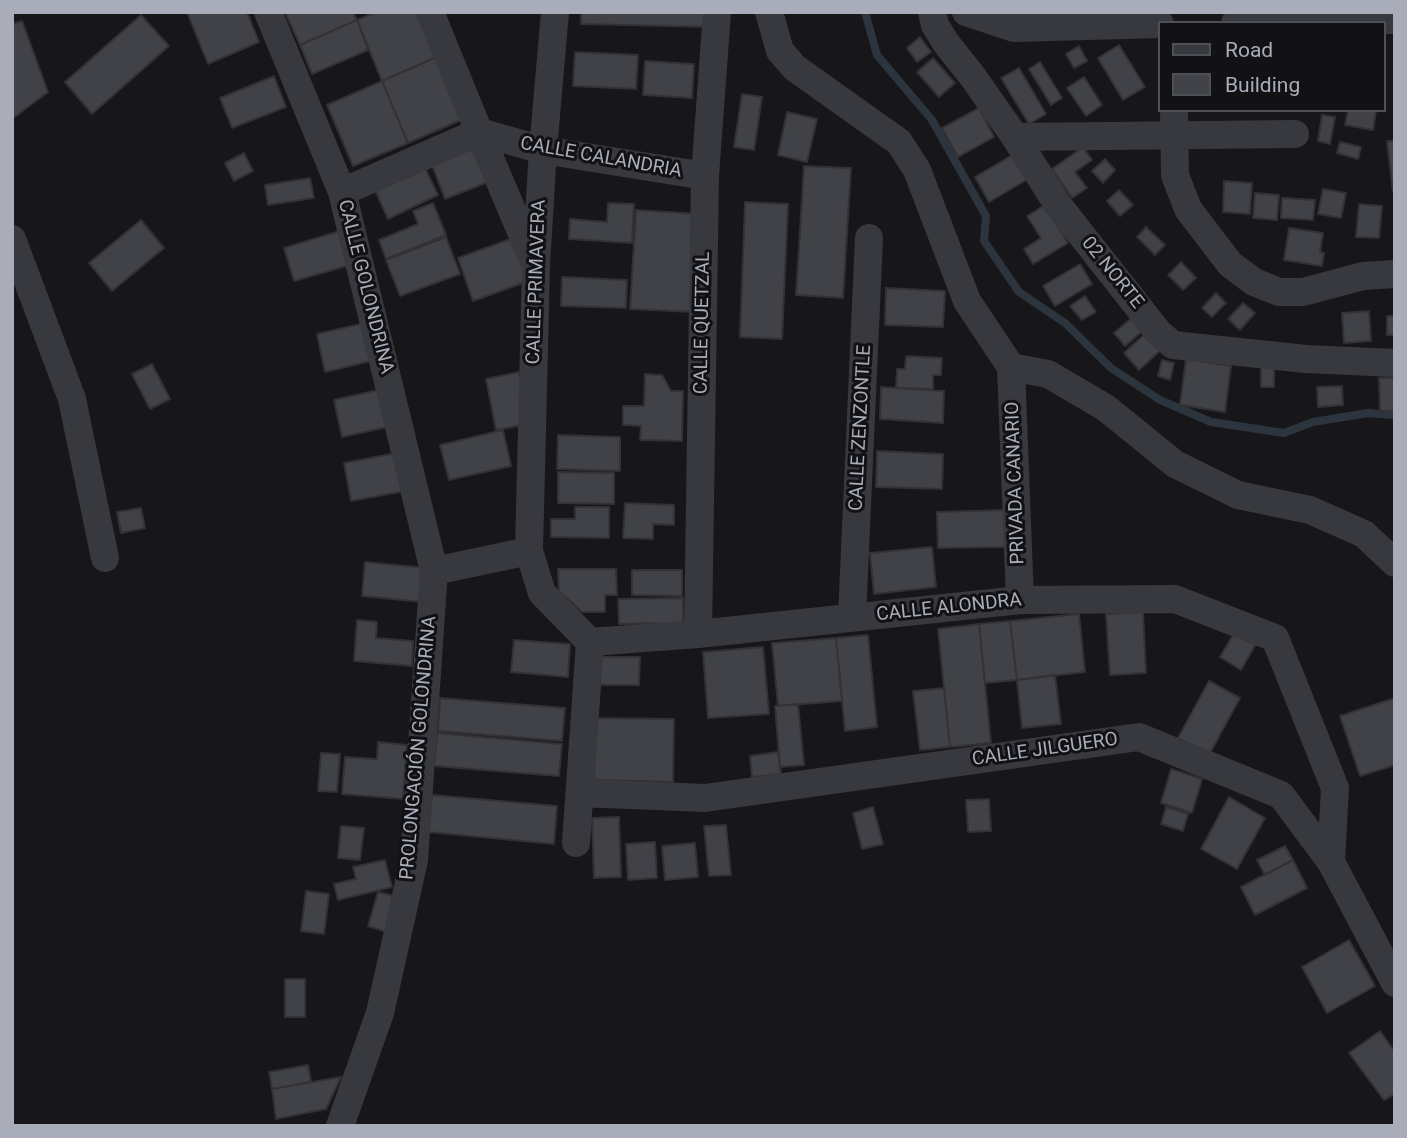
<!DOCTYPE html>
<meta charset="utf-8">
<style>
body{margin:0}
#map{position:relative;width:1407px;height:1138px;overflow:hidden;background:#17171a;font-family:Roboto,sans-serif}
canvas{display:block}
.frame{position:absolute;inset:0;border:14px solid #a9adba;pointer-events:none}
.legend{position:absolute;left:1158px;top:21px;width:228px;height:91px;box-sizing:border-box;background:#121215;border:2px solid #4e5057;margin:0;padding:9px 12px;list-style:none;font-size:21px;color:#a9adba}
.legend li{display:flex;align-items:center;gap:14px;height:35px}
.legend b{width:35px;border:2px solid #4e5057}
</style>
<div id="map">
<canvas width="1407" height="1138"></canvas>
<div class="frame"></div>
<ul class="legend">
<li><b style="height:9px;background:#38393f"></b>Road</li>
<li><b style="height:19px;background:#414247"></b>Building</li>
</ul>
</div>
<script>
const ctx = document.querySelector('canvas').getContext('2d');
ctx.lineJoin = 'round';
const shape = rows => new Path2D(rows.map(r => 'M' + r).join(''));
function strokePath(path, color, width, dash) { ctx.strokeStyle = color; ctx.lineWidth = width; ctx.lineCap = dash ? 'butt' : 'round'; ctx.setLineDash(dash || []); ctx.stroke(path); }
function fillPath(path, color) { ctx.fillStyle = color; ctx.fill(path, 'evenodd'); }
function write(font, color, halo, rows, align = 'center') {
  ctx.font = font + ' Roboto,sans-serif'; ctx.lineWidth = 6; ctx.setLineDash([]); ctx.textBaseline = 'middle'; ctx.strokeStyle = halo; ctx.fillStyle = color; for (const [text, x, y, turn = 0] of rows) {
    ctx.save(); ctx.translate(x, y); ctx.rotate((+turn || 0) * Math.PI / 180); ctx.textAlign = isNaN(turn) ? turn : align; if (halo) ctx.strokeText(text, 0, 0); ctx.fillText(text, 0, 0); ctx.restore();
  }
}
const stream = shape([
 [865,12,877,55,932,120,986,216,984,241,1019,292,1065,323,1111,368,1160,400,1211,422,1284,433,1313,422,1368,413,1395,415]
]);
const building = shape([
 [187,12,247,12,259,42,208,64,187,12],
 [285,12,353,12,357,20,300,45,285,12],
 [376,12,422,12,441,55,382,81,357,20,376,12],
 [581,12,711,12,711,27,581,24,581,12],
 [141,15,169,46,92,114,65,82,141,15],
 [357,20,368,50,312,74,300,45,357,20],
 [22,21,48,92,12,119,12,24,22,21],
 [920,37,931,52,917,62,907,48,920,37],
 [1119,45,1145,87,1123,100,1098,58,1119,45],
 [1079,46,1087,61,1074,68,1066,54,1079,46],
 [575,52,638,55,636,89,573,86,575,52],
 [441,55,468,117,408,143,382,81,441,55],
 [933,58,955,83,939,97,917,72,933,58],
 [645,61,694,64,692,98,643,95,645,61],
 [1040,62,1062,98,1051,105,1029,69,1040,62],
 [1019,68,1046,114,1029,124,1001,78,1019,68],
 [274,76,286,107,232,128,220,98,274,76],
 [1084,77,1102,105,1086,116,1067,88,1084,77],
 [382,81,408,143,353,166,327,105,382,81],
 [742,94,762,97,754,150,734,147,742,94],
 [979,108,994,137,958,157,942,128,979,108],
 [1348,110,1376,110,1373,130,1345,125,1348,110],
 [787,112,817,119,807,162,778,155,787,112],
 [1322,115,1335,117,1330,144,1318,141,1322,115],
 [1387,141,1395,141,1395,192,1393,192,1387,141],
 [1340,142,1361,147,1358,159,1337,153,1340,142],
 [474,144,488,182,445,199,430,160,474,144],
 [1083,147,1092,160,1075,172,1087,188,1072,198,1052,169,1083,147],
 [244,153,253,171,234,181,225,163,244,153],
 [1014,154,1028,179,989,202,975,177,1014,154],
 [1105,159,1115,170,1103,183,1092,171,1105,159],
 [424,166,438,195,388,219,375,190,424,166],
 [804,166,851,168,843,298,796,295,804,166],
 [310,178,314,198,268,205,265,185,310,178],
 [1224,181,1252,183,1250,214,1223,212,1224,181],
 [1323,189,1346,193,1341,218,1318,214,1323,189],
 [1119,190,1133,205,1120,216,1107,201,1119,190],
 [1255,193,1279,195,1277,220,1253,218,1255,193],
 [1282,198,1315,200,1313,220,1281,218,1282,198],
 [745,202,788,204,782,339,740,337,745,202],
 [433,203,446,235,386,259,379,240,418,224,413,211,433,203],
 [608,203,634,204,632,243,569,239,570,219,607,222,608,203],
 [1359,204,1382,206,1379,238,1356,237,1359,204],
 [1045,205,1068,243,1033,264,1024,249,1041,238,1027,216,1045,205],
 [636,210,699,214,693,312,630,309,636,210],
 [141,220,164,248,112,291,89,263,141,220],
 [1146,227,1165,245,1155,255,1137,237,1146,227],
 [1289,228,1323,233,1320,252,1324,253,1322,266,1284,260,1289,228],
 [340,231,350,265,294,281,284,248,340,231],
 [446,237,460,274,400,296,386,260,446,237],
 [516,237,531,280,473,301,458,258,516,237],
 [1181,262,1196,278,1183,290,1168,275,1181,262],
 [1080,264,1092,284,1055,306,1043,286,1080,264],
 [562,277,627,280,626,308,561,306,562,277],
 [886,288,945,291,943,327,885,325,886,288],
 [1216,293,1226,303,1212,317,1202,308,1216,293],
 [1085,296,1096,312,1082,320,1070,306,1085,296],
 [1243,303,1255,313,1240,330,1228,319,1243,303],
 [1369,311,1371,341,1344,343,1342,313,1369,311],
 [1134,316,1145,329,1125,346,1114,333,1134,316],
 [1387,316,1395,316,1395,335,1387,335,1387,316],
 [370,322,379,359,325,372,317,334,370,322],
 [1147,332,1162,349,1139,370,1124,353,1147,332],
 [906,356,942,358,941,375,933,375,933,389,896,388,897,369,905,369,906,356],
 [1186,359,1231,366,1225,412,1180,405,1186,359],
 [1162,360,1174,363,1170,380,1158,376,1162,360],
 [152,364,170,399,150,409,132,374,152,364],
 [1261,366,1274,366,1274,387,1261,387,1261,366],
 [519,372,529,424,496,430,486,379,519,372],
 [645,374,662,375,671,391,683,391,682,441,640,440,641,426,623,425,623,406,644,406,645,374],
 [1379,378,1395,378,1395,411,1380,411,1379,378],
 [1342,386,1343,405,1318,407,1317,387,1342,386],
 [881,387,944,391,943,423,880,419,881,387],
 [387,388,396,425,342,437,334,400,387,388],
 [503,430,511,466,449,480,440,445,503,430],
 [558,435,620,437,620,471,557,469,558,435],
 [877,451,943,454,942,489,876,487,877,451],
 [402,452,410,490,351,501,344,463,402,452],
 [558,472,614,473,614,504,558,503,558,472],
 [625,503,674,505,674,525,653,524,653,539,623,538,625,503],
 [575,507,609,507,609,538,551,537,551,519,575,519,575,507],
 [141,508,145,528,121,533,117,512,141,508],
 [1004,510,1005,547,938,548,937,512,1004,510],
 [932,547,936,587,874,594,870,553,932,547],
 [365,562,426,568,423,602,362,596,365,562],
 [558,569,616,569,617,595,605,595,605,612,582,612,559,591,558,569],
 [632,570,682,570,682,596,632,595,632,570],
 [683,598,683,623,619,624,618,599,683,598],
 [1143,612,1146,673,1110,675,1106,614,1143,612],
 [1079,614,1085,672,1017,680,1010,621,1079,614],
 [357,620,377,622,376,638,413,641,412,666,354,661,357,620],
 [1010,621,1017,680,985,683,979,624,1010,621],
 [979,624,991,743,950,747,938,629,979,624],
 [1236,630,1257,642,1241,670,1220,657,1236,630],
 [868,635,877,727,845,731,836,638,868,635],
 [836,638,842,701,778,706,772,643,836,638],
 [514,640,570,644,568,677,511,672,514,640],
 [763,647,769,714,708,718,703,652,763,647],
 [597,657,640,657,639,685,596,685,597,657],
 [1055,675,1061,724,1022,728,1017,680,1055,675],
 [1209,681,1240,698,1209,755,1178,738,1209,681],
 [944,688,950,747,920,750,913,691,944,688],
 [440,698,565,708,562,741,438,731,440,698],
 [1395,698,1395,765,1360,776,1340,716,1395,698],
 [798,704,804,765,780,767,775,706,798,704],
 [595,718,674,719,673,782,594,780,595,718],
 [437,733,562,744,559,776,434,766,437,733],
 [378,742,407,745,403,799,342,794,345,757,377,759,378,742],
 [778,752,781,774,752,777,750,756,778,752],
 [321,753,340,754,337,792,318,791,321,753],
 [1171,769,1202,779,1192,813,1161,803,1171,769],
 [432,795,557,806,554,844,428,832,432,795],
 [1229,797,1265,818,1237,869,1201,849,1229,797],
 [989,799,991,831,968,832,966,800,989,799],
 [873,807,883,844,862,849,853,813,873,807],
 [1166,807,1188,814,1183,831,1161,824,1166,807],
 [619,817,621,877,594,878,592,818,619,817],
 [726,825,731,875,709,876,704,826,726,825],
 [341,826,364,828,360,860,338,858,341,826],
 [655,842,657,878,628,880,626,844,655,842],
 [695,843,698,877,665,880,662,846,695,843],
 [1285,846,1293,860,1265,875,1257,860,1285,846],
 [385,860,392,887,338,900,334,884,356,879,353,867,385,860],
 [1293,860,1307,888,1255,915,1241,887,1293,860],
 [306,891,329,894,324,934,301,931,306,891],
 [378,892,397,897,387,932,368,926,378,892],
 [1349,940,1375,986,1327,1013,1302,967,1349,940],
 [285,979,305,979,305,1017,285,1017,285,979],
 [1380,1031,1395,1052,1395,1094,1384,1100,1349,1053,1380,1031],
 [308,1065,311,1082,272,1089,269,1072,308,1065],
 [341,1077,326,1109,276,1119,272,1089,341,1077]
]);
const street = shape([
 [268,12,342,192,434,571,414,860,380,1013,340,1126],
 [430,12,479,132,533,260],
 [555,12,543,150,536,265,529,551,542,593,590,642],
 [769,12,780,51,795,68,899,142,917,170,967,301,1011,367],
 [932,12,935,25,946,43,973,77,1015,137,1058,205,1158,332,1173,345,1306,359,1395,363],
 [966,12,1014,28,1160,24],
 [1235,23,1395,20],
 [1174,110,1175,175,1188,209,1230,264,1254,282,1279,292,1303,292,1363,276,1395,274],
 [1015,137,1295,134],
 [342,192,479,132,543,150,705,176],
 [12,239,72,399,105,558],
 [1011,367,1048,374,1106,408,1175,464,1238,495,1310,510,1364,534,1395,563],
 [1011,367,1020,600],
 [434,571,529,551],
 [852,617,869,238],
 [698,634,705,176,717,12],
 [590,642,698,634,1020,600,1175,599,1275,638,1335,788,1331,862],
 [580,793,705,798,1139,737,1281,795,1331,862,1395,983],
 [576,843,590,642]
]);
const streetNames = [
 ["CALLE CALANDRIA",601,158,10],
 ["02 NORTE",1112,273,51],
 ["CALLE PRIMAVERA",537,282,-88],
 ["CALLE GOLONDRINA",365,287,76],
 ["CALLE QUETZAL",703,323,-89],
 ["CALLE ZENZONTLE",861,428,-87],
 ["PRIVADA CANARIO",1016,483,-92],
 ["CALLE ALONDRA",949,608,-6],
 ["PROLONGACIÓN GOLONDRINA",419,748,-85],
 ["CALLE JILGUERO",1045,750,-8]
];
strokePath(stream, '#2c353e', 8);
fillPath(building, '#414247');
strokePath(building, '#313136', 2);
strokePath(street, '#38393f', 28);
write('19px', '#a9adba', '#121215', streetNames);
</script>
